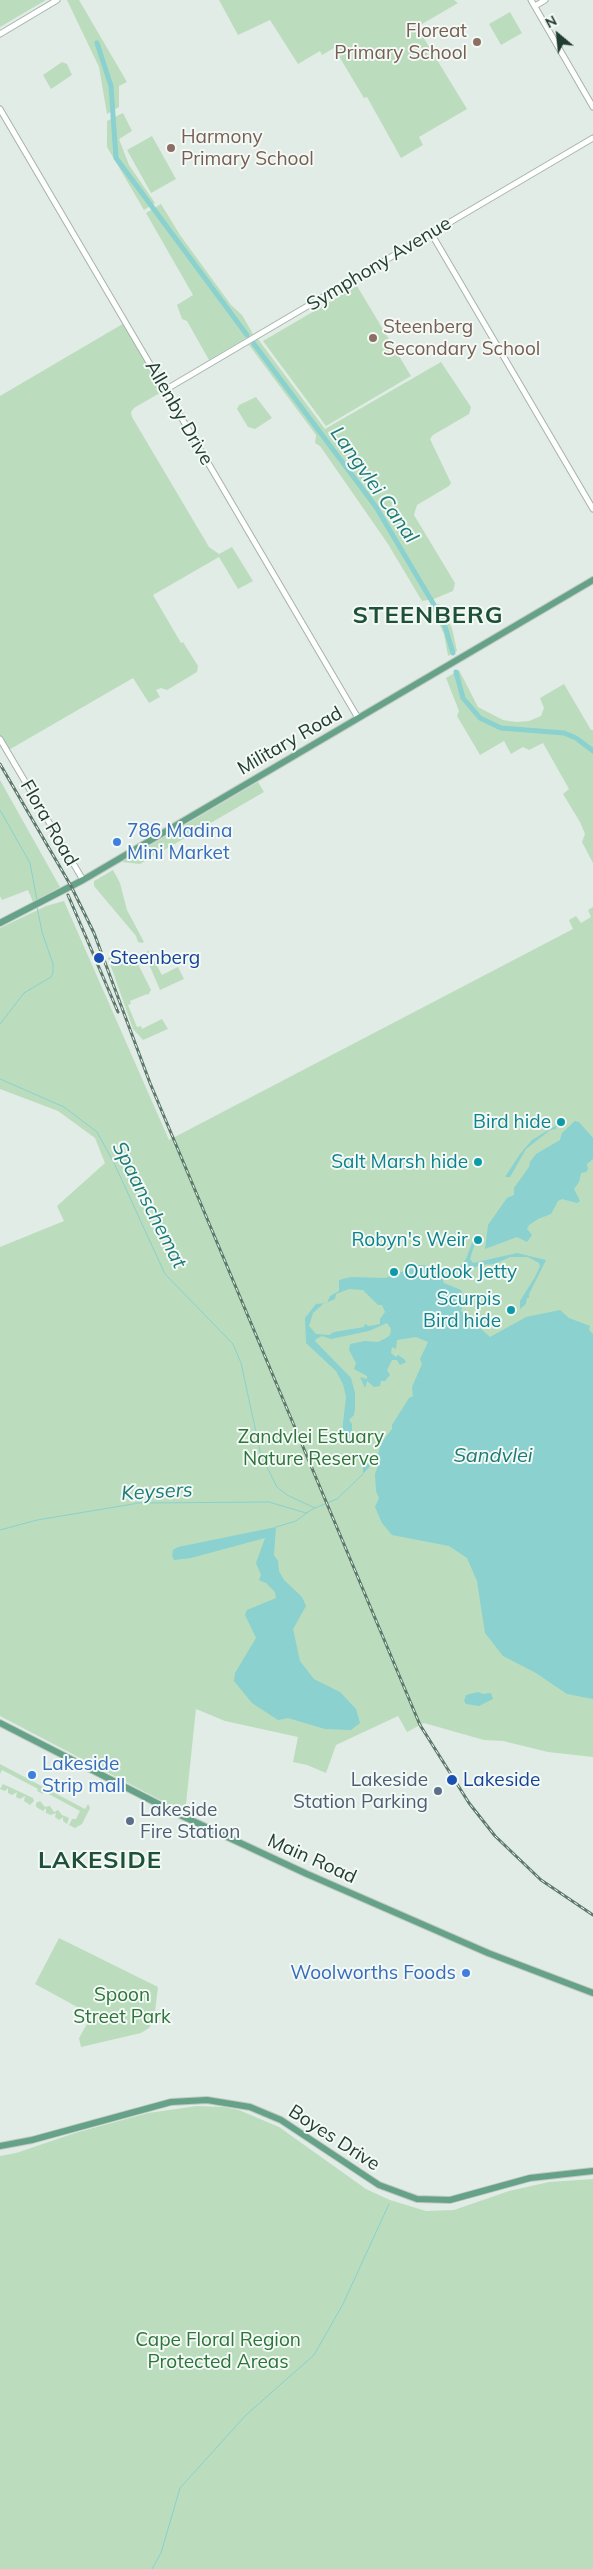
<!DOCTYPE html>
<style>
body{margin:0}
#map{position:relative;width:593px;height:2569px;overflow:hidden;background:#e2ece6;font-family:Mulish,sans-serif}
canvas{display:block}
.north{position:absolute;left:533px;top:10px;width:50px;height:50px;-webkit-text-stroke:4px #f3f9f4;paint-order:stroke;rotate:332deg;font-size:14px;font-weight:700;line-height:20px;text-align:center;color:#223d31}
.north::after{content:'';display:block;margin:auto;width:18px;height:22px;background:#223d31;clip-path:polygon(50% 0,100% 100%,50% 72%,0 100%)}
</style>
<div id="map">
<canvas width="593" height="2569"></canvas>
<div class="north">N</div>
</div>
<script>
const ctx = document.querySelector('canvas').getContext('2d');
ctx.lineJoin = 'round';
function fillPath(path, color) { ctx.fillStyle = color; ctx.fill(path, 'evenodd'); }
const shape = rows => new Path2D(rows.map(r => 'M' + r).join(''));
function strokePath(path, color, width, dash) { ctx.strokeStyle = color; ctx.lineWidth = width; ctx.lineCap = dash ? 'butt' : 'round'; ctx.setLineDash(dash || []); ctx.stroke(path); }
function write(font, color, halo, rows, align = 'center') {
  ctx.font = font + ' Mulish,sans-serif'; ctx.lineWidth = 4; ctx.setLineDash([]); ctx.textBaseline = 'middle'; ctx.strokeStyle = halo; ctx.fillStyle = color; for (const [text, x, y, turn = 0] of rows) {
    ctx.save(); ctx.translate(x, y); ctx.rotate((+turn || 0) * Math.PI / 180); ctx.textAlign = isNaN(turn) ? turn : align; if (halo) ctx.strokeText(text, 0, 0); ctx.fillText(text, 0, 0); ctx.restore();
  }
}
const green = shape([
 [0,0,46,0,0,27],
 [67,0,79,0,127,82,119,86,119,107,107,114,99,67],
 [219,0,454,0,458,3,417,27,467,109,419,137,423,145,401,158,367,97,364,98,334,48,322,55,320,51,298,64,270,20,238,35],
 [510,12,522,33,501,45,489,24],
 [62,62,67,64,72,75,51,89,43,75],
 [123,113,132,131,119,139,129,165,155,203,144,210,107,147,107,121],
 [152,136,176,179,151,193,127,150],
 [161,204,180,235,231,305,242,315,253,334,209,360,187,321,182,319,177,305,193,295,146,213],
 [357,286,411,376,326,426,263,341],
 [126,322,165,390,134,408,131,412,132,417,209,547,219,554,232,547,253,581,238,589,219,557,153,595,181,643,183,642,198,666,197,672,167,690,161,688,156,690,160,697,149,703,133,678,7,751,0,739,0,396],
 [258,339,325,429,441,362,471,407,469,414,433,435,430,439,451,483,449,486,417,505,414,515,455,583,453,591,434,599,422,601,388,544,320,446,315,443,316,435,249,345],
 [256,397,272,418,255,429,248,427,237,409,239,405],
 [439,604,452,628,457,651,448,656,444,634,431,607],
 [459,670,478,707,503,720,516,722,529,721,541,716,544,708,540,698,564,684,591,730,593,730,593,863,582,842,585,834,580,822,563,794,569,789,543,743,529,750,523,747,511,754,504,741,480,755,457,716,459,711,446,678],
 [0,780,60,887,33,902,28,890,2,900,0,896],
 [258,782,264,792,140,864,122,862],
 [113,870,120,883,127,910,144,942,142,943,138,942,136,936,94,886,94,881],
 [64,901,169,1140,573,929,569,920,576,916,581,923,591,917,588,910,593,907,593,1757,548,1752,503,1741,484,1740,424,1723,407,1732,398,1716,336,1745,326,1773,307,1765,293,1762,298,1737,225,1721,196,1709,185,1813,0,1716,0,1247,64,1221,57,1206,105,1163,95,1138,58,1111,0,1089,0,928,46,906],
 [148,950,162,975,178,967,184,979,160,990,145,955],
 [116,954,125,965,131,962,129,957,136,960,151,990,148,995,147,994,130,1001,131,1004,128,1005,137,1027,141,1026,142,1029,162,1019,168,1029,143,1040,133,1029,108,958],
 [0,1764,85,1809,88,1804,90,1808,82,1824,75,1828,69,1825,72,1819,76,1819,80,1811,45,1792,43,1794,37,1791,38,1789,2,1770,0,1774],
 [3,1784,33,1798,34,1801,30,1805,24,1801,25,1796,20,1799,16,1797,17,1792,12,1795,8,1793,8,1788,5,1791,0,1789],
 [40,1801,45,1807,50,1806,54,1812,58,1810,62,1815,69,1818,67,1824,63,1821,63,1817,59,1820,55,1817,56,1813,51,1815,46,1813,46,1808,43,1811,36,1807,36,1803],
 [59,1938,158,1987,154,2020,149,2028,141,2033,81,2047,79,2038,92,2015,35,1984],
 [197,2106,224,2107,239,2110,279,2127,366,2189,390,2200,426,2211,454,2210,509,2191,549,2182,593,2179,593,2569,0,2569,0,2156,16,2153,75,2133,148,2113]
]);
const water = shape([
 [575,1121,579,1122,593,1138,593,1159,587,1164,588,1169,586,1172,581,1173,579,1182,574,1189,580,1201,577,1203,562,1199,558,1201,551,1214,538,1219,529,1225,527,1229,532,1235,527,1242,517,1237,485,1249,488,1225,507,1198,514,1195,514,1188,529,1167,530,1162,536,1154,560,1140,562,1133],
 [557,1125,556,1129,550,1130,526,1149,510,1177,505,1177,520,1154,532,1140],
 [474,1237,476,1240,470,1259,473,1263,517,1253,546,1260,529,1294,529,1298,527,1298,526,1304,520,1309,520,1301,535,1277,540,1266,539,1263,528,1257,510,1257,495,1264,480,1265,472,1269,470,1267,452,1273,452,1270,459,1268,466,1259],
 [420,1265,438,1267,444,1283,461,1290,465,1300,461,1311,490,1337,526,1317,560,1310,569,1318,590,1326,589,1330,593,1334,593,1699,567,1694,536,1673,503,1656,485,1633,477,1581,467,1558,449,1546,392,1535,382,1523,375,1507,379,1498,376,1491,375,1474,378,1466,373,1463,363,1474,363,1463,379,1452,380,1444,392,1429,392,1425,409,1398,413,1396,412,1387,422,1364,420,1359,428,1342,416,1337,397,1340,396,1349,392,1347,391,1353,396,1357,398,1355,404,1359,406,1362,400,1365,397,1360,392,1360,387,1370,390,1375,385,1381,381,1381,380,1386,374,1387,367,1381,365,1388,360,1377,367,1379,367,1376,354,1369,356,1363,349,1350,350,1344,365,1341,378,1342,386,1338,390,1335,391,1329,387,1323,369,1331,331,1339,322,1336,316,1339,315,1341,351,1378,355,1393,355,1408,354,1415,349,1420,352,1424,352,1436,356,1444,342,1432,346,1397,343,1384,336,1371,306,1343,305,1318,316,1304,327,1303,330,1296,339,1291,339,1280,351,1277,385,1278],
 [349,1289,363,1290,378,1305,382,1305,385,1312,380,1319,380,1324,369,1326,365,1324,364,1327,334,1332,329,1335,316,1334,309,1326,313,1313,323,1304,335,1299,336,1294],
 [276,1527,274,1555,278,1561,279,1571,284,1580,302,1597,306,1606,293,1629,300,1661,314,1679,340,1692,356,1709,360,1723,351,1730,325,1729,288,1718,278,1720,252,1703,234,1681,235,1673,256,1638,245,1615,247,1610,276,1598,275,1592,266,1583,259,1580,261,1575,256,1563,265,1538,191,1558,174,1560,172,1555,173,1550,178,1547],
 [478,1692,483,1694,491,1693,493,1699,479,1706,466,1704,464,1701,466,1695]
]);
const stream = shape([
 [0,810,30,863,37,900],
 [0,1024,24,993,51,977,53,973,53,964,42,932,37,907],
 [0,1079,64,1107,97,1132,114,1163,165,1274,233,1344,241,1363,261,1455,277,1487,287,1495,315,1508,337,1499,363,1474],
 [276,1527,296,1521,308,1512],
 [0,1530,37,1520,139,1503,269,1502,306,1513,315,1508],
 [152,2569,161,2553,180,2488,246,2415,314,2355,343,2304,389,2204]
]);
const canal = shape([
 [97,43,111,86,116,158,247,335],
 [254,344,376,507,443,620,453,653],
 [456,672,463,698,480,718,501,728,564,733,576,738,593,751]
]);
const minor = shape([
 [531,0,593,107],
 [535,6,545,0],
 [0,34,57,0],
 [0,109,358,718],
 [431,233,593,509],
 [165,390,593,138],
 [0,739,83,880]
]);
const major = shape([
 [0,923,83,880,593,580],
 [0,1723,180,1815,307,1874,488,1953,593,1993],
 [0,2146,32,2140,171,2102,207,2100,250,2107,281,2120,379,2185,417,2199,450,2200,530,2178,593,2171]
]);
const rail = shape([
 [0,764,71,886,94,933,150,1083,420,1725,469,1803,495,1836,541,1880,593,1915],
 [68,895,118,1012]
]);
const markers = [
 [477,42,5,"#8d6e63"],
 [171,148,5,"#8d6e63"],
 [373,338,5,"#8d6e63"],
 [117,842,5,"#3f7fe0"],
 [99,958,6,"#1a4fb4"],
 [561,1122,5,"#0f9aa8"],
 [478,1162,5,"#0f9aa8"],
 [478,1240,5,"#0f9aa8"],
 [394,1272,5,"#0f9aa8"],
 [511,1310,5,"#0f9aa8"],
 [32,1775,5,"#3f7fe0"],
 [452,1780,6,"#1a4fb4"],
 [438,1791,5,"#5c6f8a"],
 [130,1821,5,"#5c6f8a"],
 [466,1973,5,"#3f7fe0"]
];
const educationNames = [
 ["Floreat",467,31,"right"],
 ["Primary School",467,53,"right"],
 ["Harmony",181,137],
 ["Primary School",181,159],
 ["Steenberg",383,327],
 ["Secondary School",383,349]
];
const streetNames = [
 ["Symphony Avenue",379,264,-31],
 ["Allenby Drive",179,413,60],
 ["Military Road",290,741,-30],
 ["Flora Road",49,823,60],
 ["Main Road",312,1859,24],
 ["Boyes Drive",334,2138,33]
];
const shopNames = [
 ["786 Madina",127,831],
 ["Mini Market",127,853],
 ["Lakeside",42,1764],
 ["Strip mall",42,1786],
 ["Woolworths Foods",456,1973,"right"]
];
const transitNames = [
 ["Steenberg",110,958],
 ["Lakeside",463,1780]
];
const cultureNames = [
 ["Bird hide",551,1122],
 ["Salt Marsh hide",468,1162],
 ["Robyn's Weir",468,1240],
 ["Outlook Jetty",404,1272,"left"],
 ["Scurpis",501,1299],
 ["Bird hide",501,1321]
];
const parkNames = [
 ["Zandvlei Estuary",311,1437],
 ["Nature Reserve",311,1459],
 ["Spoon",122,1995],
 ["Street Park",122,2017],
 ["Cape Floral Region",218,2340],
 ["Protected Areas",218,2362]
];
const serviceNames = [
 ["Lakeside",428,1780],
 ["Station Parking",428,1802],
 ["Lakeside",140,1810,"left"],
 ["Fire Station",140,1832,"left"]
];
const waterNames = [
 ["Langvlei Canal",374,485,55],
 ["Spaanschemat",149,1205,63],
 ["Sandvlei",493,1456],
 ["Keysers",157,1492,-3]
];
const districtNames = [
 ["STEENBERG",428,616],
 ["LAKESIDE",100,1861]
];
fillPath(green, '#bbddbd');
fillPath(water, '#8ad1cf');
strokePath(stream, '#8ad1cf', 1);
strokePath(canal, '#8ad1cf', 5);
strokePath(minor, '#a5b4ac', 7);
strokePath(major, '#c1c9c5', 8);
strokePath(minor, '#fff', 5);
strokePath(major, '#66a287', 6);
strokePath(rail, '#5c796c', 3);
strokePath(rail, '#f3f9f4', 1, [4]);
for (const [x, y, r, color] of markers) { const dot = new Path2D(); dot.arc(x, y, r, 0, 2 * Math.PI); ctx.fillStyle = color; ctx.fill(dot); strokePath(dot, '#f3f9f4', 2); }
write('19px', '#785e54', '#f3f9f4', educationNames, 'left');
write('19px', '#223d31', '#f3f9f4', streetNames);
write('19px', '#366cbe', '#f3f9f4', shopNames, 'left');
write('19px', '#164399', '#f3f9f4', transitNames, 'left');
write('19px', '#0d838f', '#f3f9f4', cultureNames, 'right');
write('19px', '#2c743a', '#f3f9f4', parkNames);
write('19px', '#4e5e75', '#f3f9f4', serviceNames, 'right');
write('italic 20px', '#1c7a77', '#f3f9f4', waterNames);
ctx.letterSpacing = '1px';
write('bold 24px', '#1e503a', '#f3f9f4', districtNames);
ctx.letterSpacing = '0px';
</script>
